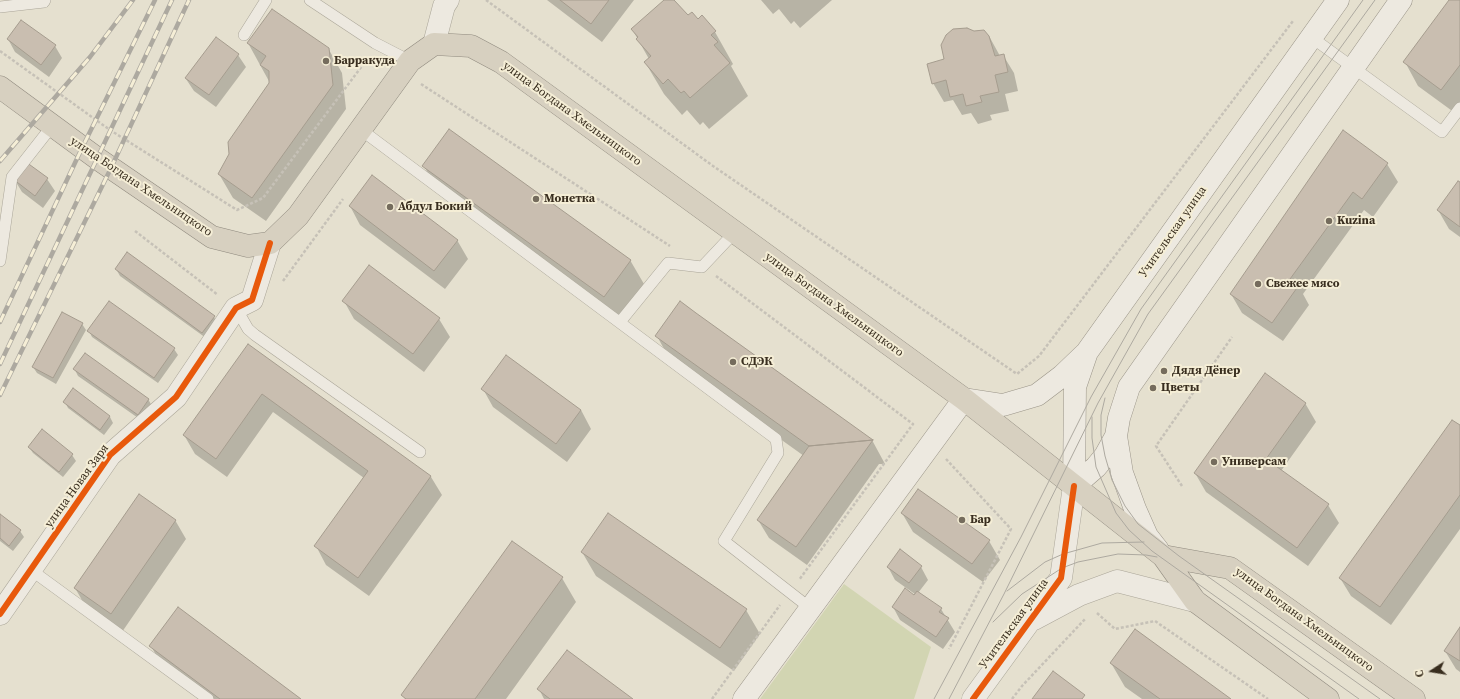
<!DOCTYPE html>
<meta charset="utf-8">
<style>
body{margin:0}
#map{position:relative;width:1460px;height:699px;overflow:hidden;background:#e5e0cf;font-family:"Source Serif 4",serif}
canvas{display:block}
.north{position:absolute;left:1412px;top:651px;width:40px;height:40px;-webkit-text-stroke:3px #f5eed6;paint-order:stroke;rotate:258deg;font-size:11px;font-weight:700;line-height:16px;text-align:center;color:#392e1f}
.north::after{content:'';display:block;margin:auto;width:14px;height:18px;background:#392e1f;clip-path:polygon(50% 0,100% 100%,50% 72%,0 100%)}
</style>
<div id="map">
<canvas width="1460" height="699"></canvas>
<div class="north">С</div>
</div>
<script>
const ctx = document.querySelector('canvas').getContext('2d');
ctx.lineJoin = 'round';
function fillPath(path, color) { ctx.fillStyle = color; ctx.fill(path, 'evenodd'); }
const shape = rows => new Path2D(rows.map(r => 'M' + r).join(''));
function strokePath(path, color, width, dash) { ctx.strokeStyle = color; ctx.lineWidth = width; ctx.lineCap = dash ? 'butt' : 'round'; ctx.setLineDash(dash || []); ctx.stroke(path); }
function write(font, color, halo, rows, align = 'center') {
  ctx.font = font + ' "Source Serif 4",serif'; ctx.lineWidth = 4; ctx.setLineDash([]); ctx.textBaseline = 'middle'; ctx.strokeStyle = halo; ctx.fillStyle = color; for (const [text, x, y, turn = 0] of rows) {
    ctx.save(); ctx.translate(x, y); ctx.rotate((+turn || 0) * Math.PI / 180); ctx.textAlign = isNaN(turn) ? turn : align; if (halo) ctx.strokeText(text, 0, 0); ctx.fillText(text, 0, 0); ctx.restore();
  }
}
const green = shape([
 [844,584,931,647,914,699,760,699]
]);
const shadow = shape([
 [547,0,634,0,602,42],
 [665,0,673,0,688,17,697,20,715,32,733,64,731,66,748,96,709,129,703,122,700,125,687,110,682,115,664,94,645,62,649,59,632,29],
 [761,0,832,0,800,28,794,21,791,24,779,9,773,14],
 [1450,0,1460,0,1460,107,1455,113,1418,86,1405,62],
 [989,36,1000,56,1003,55,1014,73,1018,91,1005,94,1009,111,990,115,992,120,978,124,971,113,962,115,953,100,944,102,933,83,946,60],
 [8,39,55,46,62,58,49,77,15,52],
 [248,43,328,48,342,73,346,109,266,221,233,198,219,174,270,83],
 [238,55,246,67,216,107,194,91,186,79],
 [1343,131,1387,164,1398,182,1373,217,1364,210,1303,294,1309,305,1283,341,1242,313,1231,294],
 [424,166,630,260,644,284,618,320,437,190],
 [14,179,47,179,55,191,43,208,22,192],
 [1460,183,1460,237,1449,229,1438,210],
 [350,206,457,240,468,259,445,289,360,225],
 [116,269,214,317,217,323,206,338,120,276],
 [344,301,439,319,450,337,424,372,354,319],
 [63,313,82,324,86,330,56,384,37,373,33,367],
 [89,331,174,349,178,355,158,383,92,337],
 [657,336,872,440,885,464,879,464,807,565,769,538,758,520,804,456,670,360],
 [248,345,431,477,442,495,369,596,326,565,316,546,364,478,273,412,227,477,195,454,184,435],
 [75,370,148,399,152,406,141,420,78,376],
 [73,389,110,417,113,423,104,435,68,408,65,402],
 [483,389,581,410,591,429,567,462,493,407],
 [1305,403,1316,422,1281,471,1328,505,1339,523,1308,566,1206,492,1195,473],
 [1460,426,1460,529,1391,625,1351,596,1340,578],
 [29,447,72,455,76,461,63,477,33,453],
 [902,513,989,541,1000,560,983,582,913,532],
 [0,515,20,531,24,537,13,551,0,541],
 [175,520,186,539,122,632,86,607,75,588],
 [582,552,746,610,760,634,734,671,596,576],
 [888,567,921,567,928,580,918,593,941,609,955,632,943,649,900,620,893,607,919,597,895,580],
 [562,578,576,602,506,699,405,699,403,695],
 [1460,629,1460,672,1456,669,1445,651],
 [151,646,299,699,203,699,164,670],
 [1111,663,1229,699,1142,699,1125,687],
 [539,689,631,699,544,699]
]);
const building = shape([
 [560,0,609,0,591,24,560,0],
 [664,0,674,0,688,15,692,12,698,19,702,15,716,31,711,35,718,42,714,45,730,63,690,98,684,91,681,93,668,79,663,84,644,62,651,56,636,39,638,37,631,29,664,0],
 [1449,0,1460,0,1460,65,1441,90,1403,62,1449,0],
 [272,9,329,48,333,85,252,198,218,174,229,154,228,142,269,83,269,71,260,65,266,56,247,43,272,9],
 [21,20,56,45,41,65,7,39,21,20],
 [967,28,974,31,984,30,989,36,995,56,1004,54,1008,72,995,75,999,92,980,96,982,102,966,106,963,94,950,97,946,80,932,84,927,64,944,59,941,45,946,35,953,29,967,28],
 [216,37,239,54,209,95,185,78,216,37],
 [449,129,631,260,604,297,422,166,449,129],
 [1343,130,1388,163,1362,199,1353,192,1290,279,1299,285,1272,323,1230,294,1343,130],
 [26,162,48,178,35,196,13,179,26,162],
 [372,175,458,240,434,271,349,206,372,175],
 [1458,181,1460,182,1460,227,1437,210,1458,181],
 [127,252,215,316,202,333,115,269,127,252],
 [369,265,440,318,413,354,342,301,369,265],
 [109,301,175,348,154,378,87,331,109,301],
 [680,301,696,313,873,440,809,446,655,336,680,301],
 [62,312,83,323,53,378,32,367,62,312],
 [248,344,431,476,358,578,314,546,368,471,262,394,216,459,183,435,248,344],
 [85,353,149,399,138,415,73,369,85,353],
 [506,355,581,410,556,444,481,389,506,355],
 [1265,373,1306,403,1266,459,1329,504,1297,548,1194,473,1265,373],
 [73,388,110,416,100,430,63,402,73,388],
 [1452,420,1460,425,1460,495,1380,607,1339,578,1452,420],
 [42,429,73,454,59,472,28,447,42,429],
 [873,440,796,547,757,520,809,446,873,440],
 [918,489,990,540,972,564,901,513,918,489],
 [139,494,176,520,111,614,74,588,139,494],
 [608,513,747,609,720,648,581,552,608,513],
 [0,514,21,530,9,546,0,538,0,514],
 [512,541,563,577,475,699,406,699,401,695,512,541],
 [900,549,922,566,909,583,887,567,900,549],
 [905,588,914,595,917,591,942,608,939,612,949,618,936,637,892,607,905,588],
 [178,607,301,699,220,699,149,646,178,607],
 [1460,627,1460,661,1444,651,1460,627],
 [1135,629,1231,699,1160,699,1110,663,1135,629],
 [567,650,633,699,550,699,537,689,567,650],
 [1053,671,1085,695,1082,699,1032,699,1053,671]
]);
const path = shape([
 [486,0,713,166,1017,374,1039,356,1293,21],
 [0,51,110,130,237,210,263,198,368,58],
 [421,84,670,246],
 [135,231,218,295],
 [716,276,913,424,799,580],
 [283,281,343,199],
 [946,459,1011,529,949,649],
 [1182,486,1156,446,1232,337],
 [1097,613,1115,629,1155,621,1268,699],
 [712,699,780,605],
 [1012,699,1022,686,1086,618]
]);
const lane = shape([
 [310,0,375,43,410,61],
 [0,7,44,2,45,0],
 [244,35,266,0],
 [1311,37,1442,132,1460,108],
 [360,129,776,439,778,453,724,541,810,608],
 [0,261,12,177,52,126],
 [236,308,248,329,255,335,420,452],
 [620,322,668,263,702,267,734,233],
 [31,570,208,699]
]);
const street = shape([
 [434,44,444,6,448,0],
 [0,614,110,455,176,397,236,308,252,300,270,243],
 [1034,619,1079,595,1117,581,1195,601],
 [973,699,1061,578,1074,486]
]);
const secondary = shape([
 [1074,486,1075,387,1087,352,1338,0],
 [1074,486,1096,467,1105,456,1116,436],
 [1158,550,1147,536,1135,509,1122,473,1116,436,1119,418,1129,387,1401,0],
 [744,699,964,399,1003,405,1037,395,1062,376,1085,354]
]);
const highway = shape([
 [0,87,98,159,212,237,248,246,270,243,298,216,410,61,434,44,471,46,501,62,964,399,1163,556,1195,601,1328,699],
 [1163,556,1230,568,1414,699]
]);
const tram = shape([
 [1105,398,1101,415,1101,435,1105,456,1112,480,1125,506,1138,524,1179,556,1380,699],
 [1092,417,1092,438,1096,467,1116,513,1129,530,1152,551,1359,699],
 [1007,591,1045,562,1063,554,1102,543,1144,542],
 [993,622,1022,594,1062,568,1078,562,1118,554,1146,555,1157,557],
 [934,699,1021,537,1091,397,1141,309,1363,0],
 [949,699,1004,594,1098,403,1148,314,1375,0]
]);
const rail = shape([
 [0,161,90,57,133,0],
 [0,322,82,148,155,0],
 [0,364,172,0],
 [0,395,111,168,189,0]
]);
const cycleway = shape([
 [0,614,110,455,176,397,236,308,252,300,270,243],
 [973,699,1061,578,1074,486]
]);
const markers = [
 [326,61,4,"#756c5d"],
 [536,199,4,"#756c5d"],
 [390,207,4,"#756c5d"],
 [1329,221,4,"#756c5d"],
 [1258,284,4,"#756c5d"],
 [733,362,4,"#756c5d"],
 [1164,371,4,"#756c5d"],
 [1153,388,4,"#756c5d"],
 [1214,462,4,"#756c5d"],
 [962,520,4,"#756c5d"]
];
const poiNames = [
 ["Барракуда",334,61],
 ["Монетка",544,199],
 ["Абдул Бокий",398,207],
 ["Kuzina",1337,221],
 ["Свежее мясо",1266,284],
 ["СДЭК",741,362],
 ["Дядя Дёнер",1172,371],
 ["Цветы",1161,388],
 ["Универсам",1222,462],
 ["Бар",970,520]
];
const streetNames = [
 ["улица Богдана Хмельницкого",572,114,36],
 ["улица Богдана Хмельницкого",141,187,34],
 ["Учительская улица",1173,232,-55],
 ["улица Богдана Хмельницкого",834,305,36],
 ["улица Новая Заря",77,486,-54],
 ["улица Богдана Хмельницкого",1304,620,36],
 ["Учительская улица",1014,624,-54]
];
fillPath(green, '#d2d5b2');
fillPath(shadow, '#0003');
fillPath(building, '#c9beb0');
strokePath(building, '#a59c8e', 1);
strokePath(lane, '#aaa598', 12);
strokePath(street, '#aaa598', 23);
strokePath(secondary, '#9a9488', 23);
strokePath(highway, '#908a7f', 23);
strokePath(path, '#c6c1b7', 2.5, [3, 2]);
strokePath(lane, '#ede9e0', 11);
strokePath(street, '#ede9e0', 22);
strokePath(secondary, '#ede9e0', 22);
strokePath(highway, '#d7d0c0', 22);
strokePath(tram, '#ada9a0', 1);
strokePath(rail, '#ada9a0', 4.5);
strokePath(rail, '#f5eed6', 3, [9]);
strokePath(cycleway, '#e8590c', 6);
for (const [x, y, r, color] of markers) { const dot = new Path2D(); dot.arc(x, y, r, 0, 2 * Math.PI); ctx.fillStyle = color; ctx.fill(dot); strokePath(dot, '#f5eed6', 1.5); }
write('bold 12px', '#392e1f', '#f5eed6', poiNames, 'left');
write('12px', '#392e1f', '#f5eed6', streetNames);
</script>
